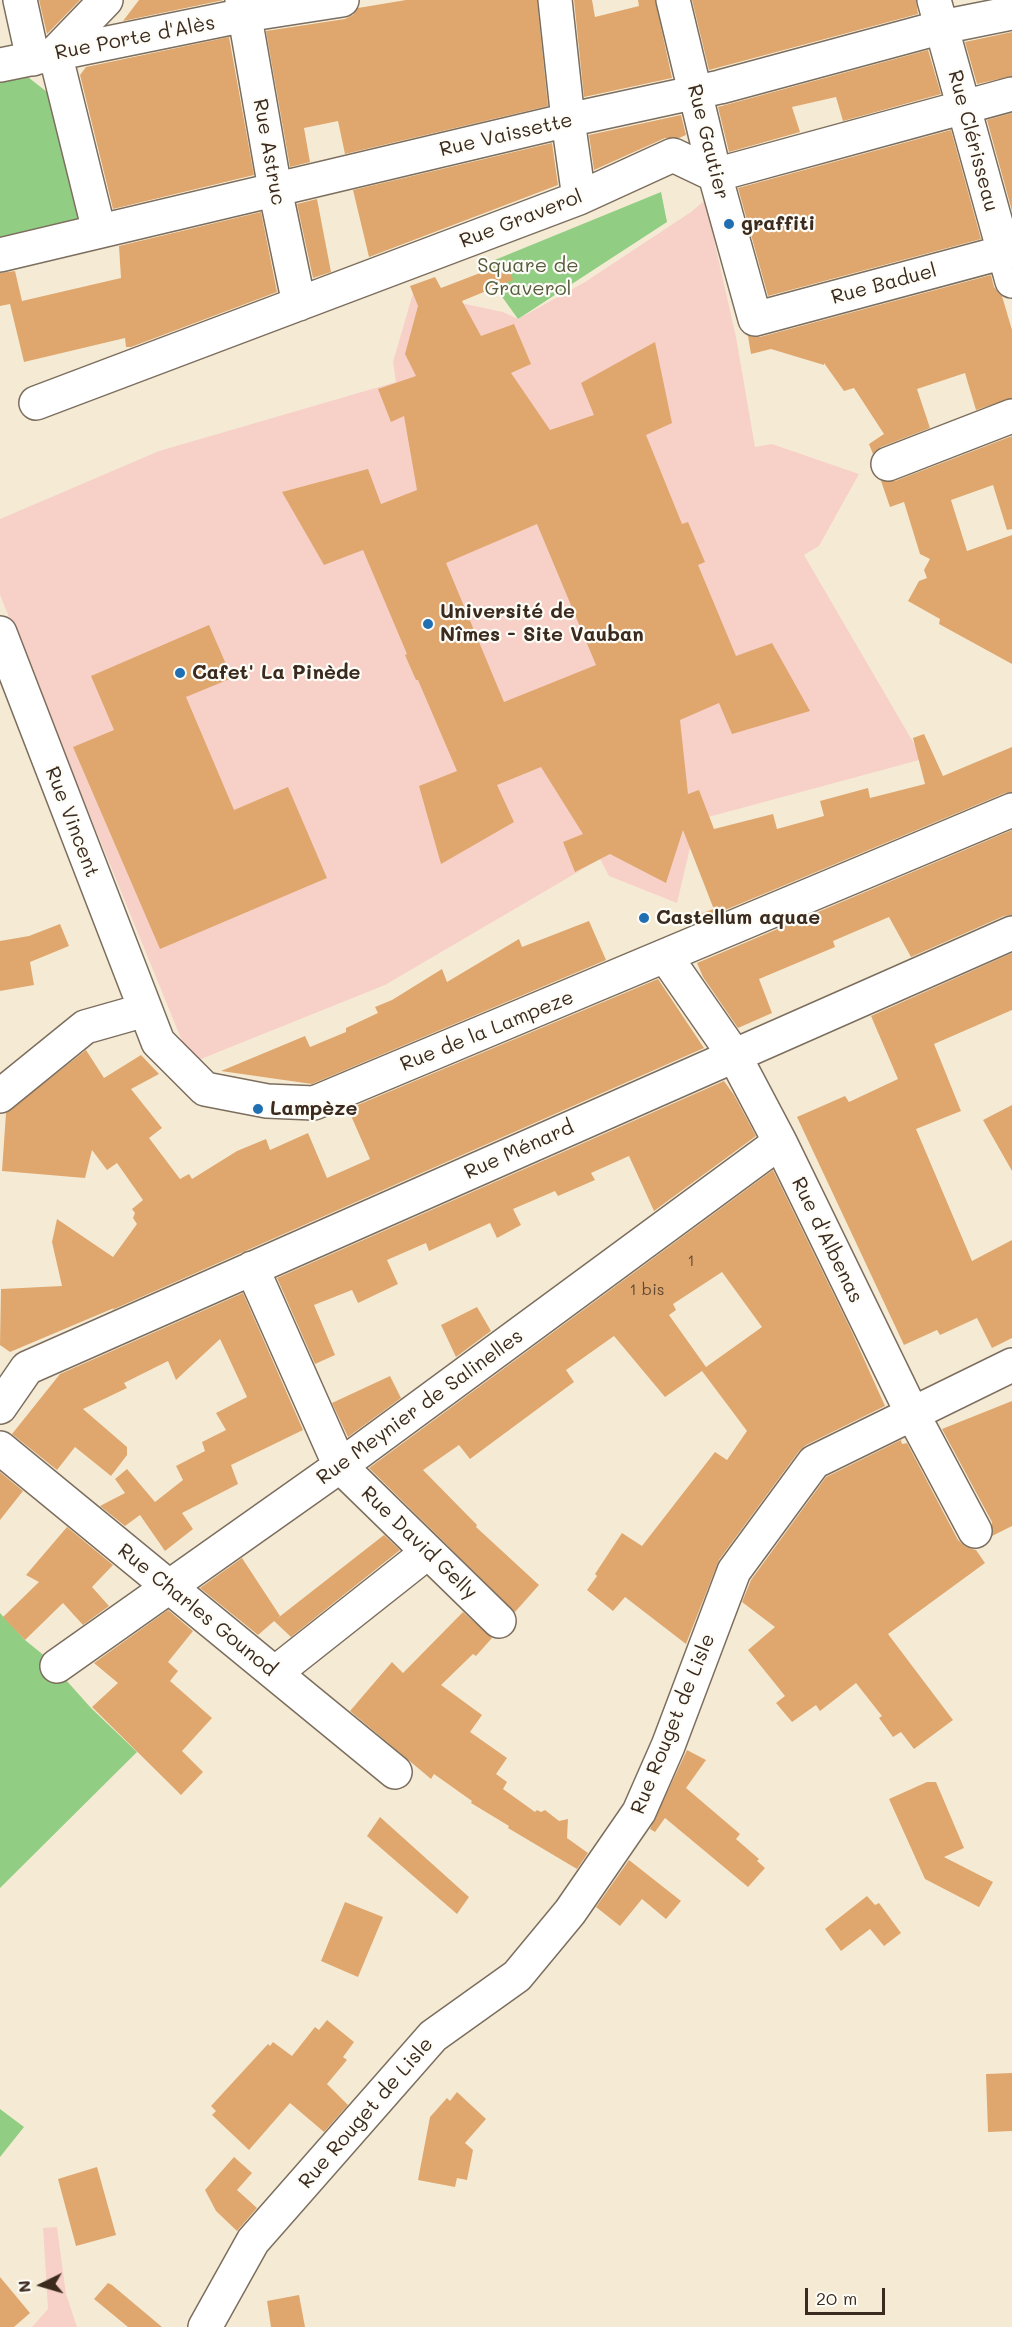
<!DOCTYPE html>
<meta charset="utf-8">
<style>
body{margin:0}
#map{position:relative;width:1012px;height:2327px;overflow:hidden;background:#f5ebd5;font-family:Mali,sans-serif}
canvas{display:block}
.north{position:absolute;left:12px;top:2255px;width:60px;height:60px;-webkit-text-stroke:4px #fdfcf7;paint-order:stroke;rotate:265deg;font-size:16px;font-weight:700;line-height:24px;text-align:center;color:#3b2a1e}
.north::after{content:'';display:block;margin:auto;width:21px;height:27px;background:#3b2a1e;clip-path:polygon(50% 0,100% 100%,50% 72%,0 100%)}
.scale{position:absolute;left:805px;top:2288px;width:80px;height:27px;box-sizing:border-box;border:3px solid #3b2a1e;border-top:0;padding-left:8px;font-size:18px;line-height:21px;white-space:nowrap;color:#3b2a1e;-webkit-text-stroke:4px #fdfcf7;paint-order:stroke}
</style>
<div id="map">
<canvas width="1012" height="2327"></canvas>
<div class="north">N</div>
<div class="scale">20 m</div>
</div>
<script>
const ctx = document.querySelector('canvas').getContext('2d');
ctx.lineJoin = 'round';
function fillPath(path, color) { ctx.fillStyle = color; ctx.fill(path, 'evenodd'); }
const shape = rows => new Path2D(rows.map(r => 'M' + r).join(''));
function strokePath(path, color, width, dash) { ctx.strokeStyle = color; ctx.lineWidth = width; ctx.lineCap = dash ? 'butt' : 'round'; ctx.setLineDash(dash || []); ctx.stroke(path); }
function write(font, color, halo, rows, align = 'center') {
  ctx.font = font + ' Mali,sans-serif'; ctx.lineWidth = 4.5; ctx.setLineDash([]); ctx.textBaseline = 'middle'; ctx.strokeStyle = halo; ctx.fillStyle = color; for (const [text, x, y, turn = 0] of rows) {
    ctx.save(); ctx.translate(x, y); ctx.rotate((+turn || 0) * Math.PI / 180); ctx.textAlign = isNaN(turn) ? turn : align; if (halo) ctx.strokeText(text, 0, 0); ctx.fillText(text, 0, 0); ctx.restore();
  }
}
const built = shape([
 [705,200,736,337,755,447,772,444,859,474,819,546,804,555,923,759,690,822,693,835,677,903,609,876,600,859,385,985,191,1063,0,595,0,519,159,451,396,382,393,362,413,293,503,312,518,319,585,282,691,212],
 [57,2227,66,2294,77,2327,32,2327,48,2309,43,2228]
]);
const green = shape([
 [19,70,47,92,80,223,0,240,0,75],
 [661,192,667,222,518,319,480,266],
 [0,1613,25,1640,57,1666,66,1680,91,1708,137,1752,0,1888],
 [0,2109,24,2127,0,2157]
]);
const building = shape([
 [39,0,80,0,47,34],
 [139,0,224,0,123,21],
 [406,0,537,0,548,106,345,154,338,121,304,128,310,162,290,167,266,31,345,19,353,15,358,8],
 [574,0,592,0,595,17,639,6,638,0,655,0,672,78,584,97],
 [692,0,916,0,918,14,709,70],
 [1012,32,1012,76,977,84,965,42],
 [229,37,254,175,113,209,80,75,86,67],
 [928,50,941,94,843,121,836,97,792,107,800,132,729,152,718,107],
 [1012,113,1012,211,987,120],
 [681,115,686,135,679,138,665,138,594,170,589,135],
 [951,130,981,239,768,296,738,188],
 [552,143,558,185,369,257,353,190],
 [317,199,331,272,313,278,297,204],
 [261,212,277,292,131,347,126,347,125,338,24,362,10,304,0,306,0,273,15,271,22,301,78,288,121,278,119,246],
 [506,263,513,280,462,301,481,336,514,324,531,364,511,373,550,430,594,415,581,383,655,342,672,423,646,435,682,524,688,522,705,562,698,565,736,656,772,643,810,711,732,734,719,703,680,720,688,794,699,790,714,829,773,814,777,829,824,816,820,801,868,788,870,798,925,784,913,738,924,734,943,776,1012,747,1012,792,1005,793,687,926,684,920,716,908,713,907,683,830,666,883,610,854,575,872,563,842,583,834,541,767,497,785,514,822,441,864,419,786,457,771,418,680,416,680,405,655,407,654,363,550,324,565,282,492,368,469,381,504,417,490,404,416,391,422,378,389,416,376,405,354,418,306,410,286,435,277,441,288],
 [537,524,596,665,504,702,446,563],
 [991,275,994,287,1002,296,1012,330,1012,398,976,410,965,373,917,389,930,428,881,447,873,454,869,444,884,434,854,388,844,391,824,363,824,365,771,349,751,354,748,336,760,337],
 [1012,436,1012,529,1007,530,993,485,951,500,967,551,1012,535,1012,664,939,624,940,619,908,601,919,581,927,578,924,570,930,559,920,554,904,502,890,507,881,481,895,481],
 [209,625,232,678,186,697,234,810,288,787,327,878,160,949,73,747,114,730,91,676],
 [1012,830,1012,915,1004,916,911,957,889,917,833,941,835,947,759,979,772,1013,738,1028,703,977,697,963],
 [589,921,606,960,312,1084,221,1071,305,1036,310,1047,346,1032,346,1028,378,1013,375,1007,392,1000,442,969,447,982,519,939,522,947],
 [60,924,69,946,30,962,34,985,0,991,0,941,29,936],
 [1012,953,1012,1010,934,1044,961,1111,916,1129,972,1261,1012,1240,1012,1338,992,1348,977,1318,940,1335,937,1330,904,1345,797,1117,845,1096,849,1102,898,1079,871,1016],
 [658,979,704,1048,112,1310,114,1308,10,1352,0,1345,1,1289,62,1286,52,1242,57,1219,113,1257,137,1224,133,1218,135,1213,132,1209,143,1200,117,1163,107,1170,92,1150,85,1178,2,1171,6,1113,86,1050,104,1078,141,1055,159,1074,131,1089,162,1128,149,1138,180,1179,189,1174,192,1179,237,1151,266,1139,270,1150,308,1133,327,1178,370,1159,348,1109],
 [724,1081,734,1095,756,1136,654,1211,629,1156,591,1173,595,1180,558,1196,555,1191,513,1209,521,1225,497,1238,490,1223,429,1251,426,1243,387,1260,398,1284,358,1303,352,1290,314,1305,335,1355,315,1364,277,1278],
 [1012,1105,1012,1171,983,1120],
 [773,1170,850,1328,885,1406,806,1445,799,1451,719,1560,686,1644,625,1597,613,1611,587,1590,597,1576,595,1574,622,1533,642,1546,715,1452,727,1460,747,1431,702,1371,665,1397,614,1336,566,1370,574,1382,470,1459,459,1445,423,1470,477,1525,476,1527,539,1585,515,1612,369,1468],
 [722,1272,762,1327,706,1367,669,1315,676,1310,673,1304],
 [243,1293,303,1430,231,1465,238,1484,182,1513,193,1529,165,1551,140,1515,125,1526,100,1506,125,1493,115,1479,127,1469,155,1502,183,1480,176,1466,205,1451,202,1442,226,1430,216,1413,247,1397,220,1339,176,1380,168,1361,124,1383,127,1388,83,1409,127,1447,127,1455,111,1476,75,1447,57,1470,12,1434,60,1374],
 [477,1307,491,1331,456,1357,441,1325],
 [390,1376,401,1398,348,1437,332,1403],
 [1012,1401,1012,1526,992,1536,992,1522,942,1429],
 [901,1440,902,1444,907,1443,958,1540,966,1547,976,1550,985,1563,888,1634,953,1720,914,1749,901,1732,893,1737,879,1718,882,1716,856,1683,820,1711,816,1705,792,1722,776,1703,785,1696,748,1650,775,1627,742,1602,751,1580,826,1477],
 [0,1472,23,1491,0,1520],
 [67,1527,113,1565,92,1587,109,1606,83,1625,63,1603,25,1640,3,1617,39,1582,26,1575],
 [384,1535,400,1550,291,1637,274,1621],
 [242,1558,280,1616,258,1635,200,1588],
 [168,1610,193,1631,168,1662,178,1671,170,1681,212,1718,182,1751,203,1772,181,1795,92,1707,118,1683,94,1663],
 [463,1612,492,1638,476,1656,473,1654,441,1685,482,1715,470,1732,507,1758,496,1774,507,1782,503,1789,535,1812,537,1810,541,1812,545,1810,559,1821,568,1819,567,1838,588,1853,577,1869,508,1828,509,1826,471,1803,472,1801,434,1774,431,1779,350,1711,392,1662,403,1673],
 [687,1750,706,1760,686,1788,740,1834,736,1839,759,1859,757,1861,765,1868,748,1887,665,1818,655,1832,650,1829],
 [927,1782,936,1782,964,1848,944,1857,993,1882,979,1907,925,1879,889,1799],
 [380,1817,469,1897,457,1914,367,1836],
 [629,1860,681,1901,666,1919,642,1899,620,1926,596,1907],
 [867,1896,875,1905,879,1903,901,1933,884,1946,870,1929,841,1951,825,1929],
 [345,1902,383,1917,358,1977,321,1961],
 [327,2020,354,2042,343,2057,347,2060,327,2084,348,2105,324,2132,290,2103,249,2150,212,2115,216,2111,211,2106,268,2044,270,2046,273,2042,292,2056,315,2027,319,2030],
 [1012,2073,1012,2131,988,2132,986,2074],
 [457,2092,486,2119,465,2143,473,2150,467,2180,457,2178,455,2187,418,2180,430,2117,447,2098,450,2101],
 [234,2157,252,2173,237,2190,257,2208,237,2231,216,2211,205,2190],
 [97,2167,116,2235,76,2246,58,2179],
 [0,2277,30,2313,14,2327,0,2327],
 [108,2283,112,2285,162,2327,128,2327,94,2299],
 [299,2295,305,2327,271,2327,267,2301]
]);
const minor = shape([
 [20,0,33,59],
 [242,0,275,189,299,304],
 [555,0,568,120,579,198],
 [673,0,715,175,755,319,1012,250],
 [934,0,1012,281],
 [55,53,99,231],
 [55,53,106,0],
 [0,65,245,15,342,0],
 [0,255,568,120,720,87,942,27,1012,13],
 [36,403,579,198,673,155,715,175,1012,94],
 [888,464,1012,416],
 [0,633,158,1042,205,1089,267,1101,314,1103,1012,810],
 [666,957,734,1055,780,1142,912,1413,975,1531],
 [0,1096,85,1027,145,1010],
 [252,1268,340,1466,499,1621],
 [0,1407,27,1368,1012,933],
 [0,1448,395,1772],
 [57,1666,340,1466,780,1142],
 [275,1673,428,1552],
 [205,2327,253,2241,433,2036,517,1976,570,1912,639,1812,668,1746,734,1571,814,1462,1012,1365]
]);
const markers = [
 [729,224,6,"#1f6fb2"],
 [428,624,6,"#1f6fb2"],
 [180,673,6,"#1f6fb2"],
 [644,918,6,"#1f6fb2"],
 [258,1109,6,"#1f6fb2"]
];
const numberNames = [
 ["1",691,1261],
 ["1 bis",647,1290]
];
const streetNames = [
 ["Rue Porte d'Alès",135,38,-11],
 ["Rue Vaissette",506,135,-13],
 ["Rue Clérisseau",973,141,75],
 ["Rue Gautier",708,142,76],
 ["Rue Astruc",269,152,80],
 ["Rue Graverol",521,219,-21],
 ["Rue Baduel",884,284,-15],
 ["Rue Vincent",72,822,69],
 ["Rue de la Lampeze",487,1031,-22],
 ["Rue Ménard",519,1150,-24],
 ["Rue d'Albenas",827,1240,64],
 ["Rue Meynier de Salinelles",420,1407,-36],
 ["Rue David Gelly",419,1543,44],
 ["Rue Charles Gounod",197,1610,39],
 ["Rue Rouget de Lisle",673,1724,-68],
 ["Rue Rouget de Lisle",366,2113,-49]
];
const poiNames = [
 ["graffiti",741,224],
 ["Université de",440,612],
 ["Nîmes - Site Vauban",440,635],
 ["Cafet' La Pinède",192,673],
 ["Castellum aquae",656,918],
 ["Lampèze",270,1109]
];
const parkNames = [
 ["Square de",528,266],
 ["Graverol",528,289]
];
fillPath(built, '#f7d1c8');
fillPath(green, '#91ce83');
fillPath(building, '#dfa76e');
strokePath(minor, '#7c6e5e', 36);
strokePath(minor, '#fff', 33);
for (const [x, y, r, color] of markers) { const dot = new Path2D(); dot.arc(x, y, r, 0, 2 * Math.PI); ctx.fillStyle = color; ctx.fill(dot); strokePath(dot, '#fdfcf7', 2); }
write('16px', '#644932', null, numberNames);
write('20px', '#3b2a1e', '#fdfcf7', streetNames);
write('bold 20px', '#3b2a1e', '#fdfcf7', poiNames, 'left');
write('20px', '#555b3c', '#fdfcf7', parkNames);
</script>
